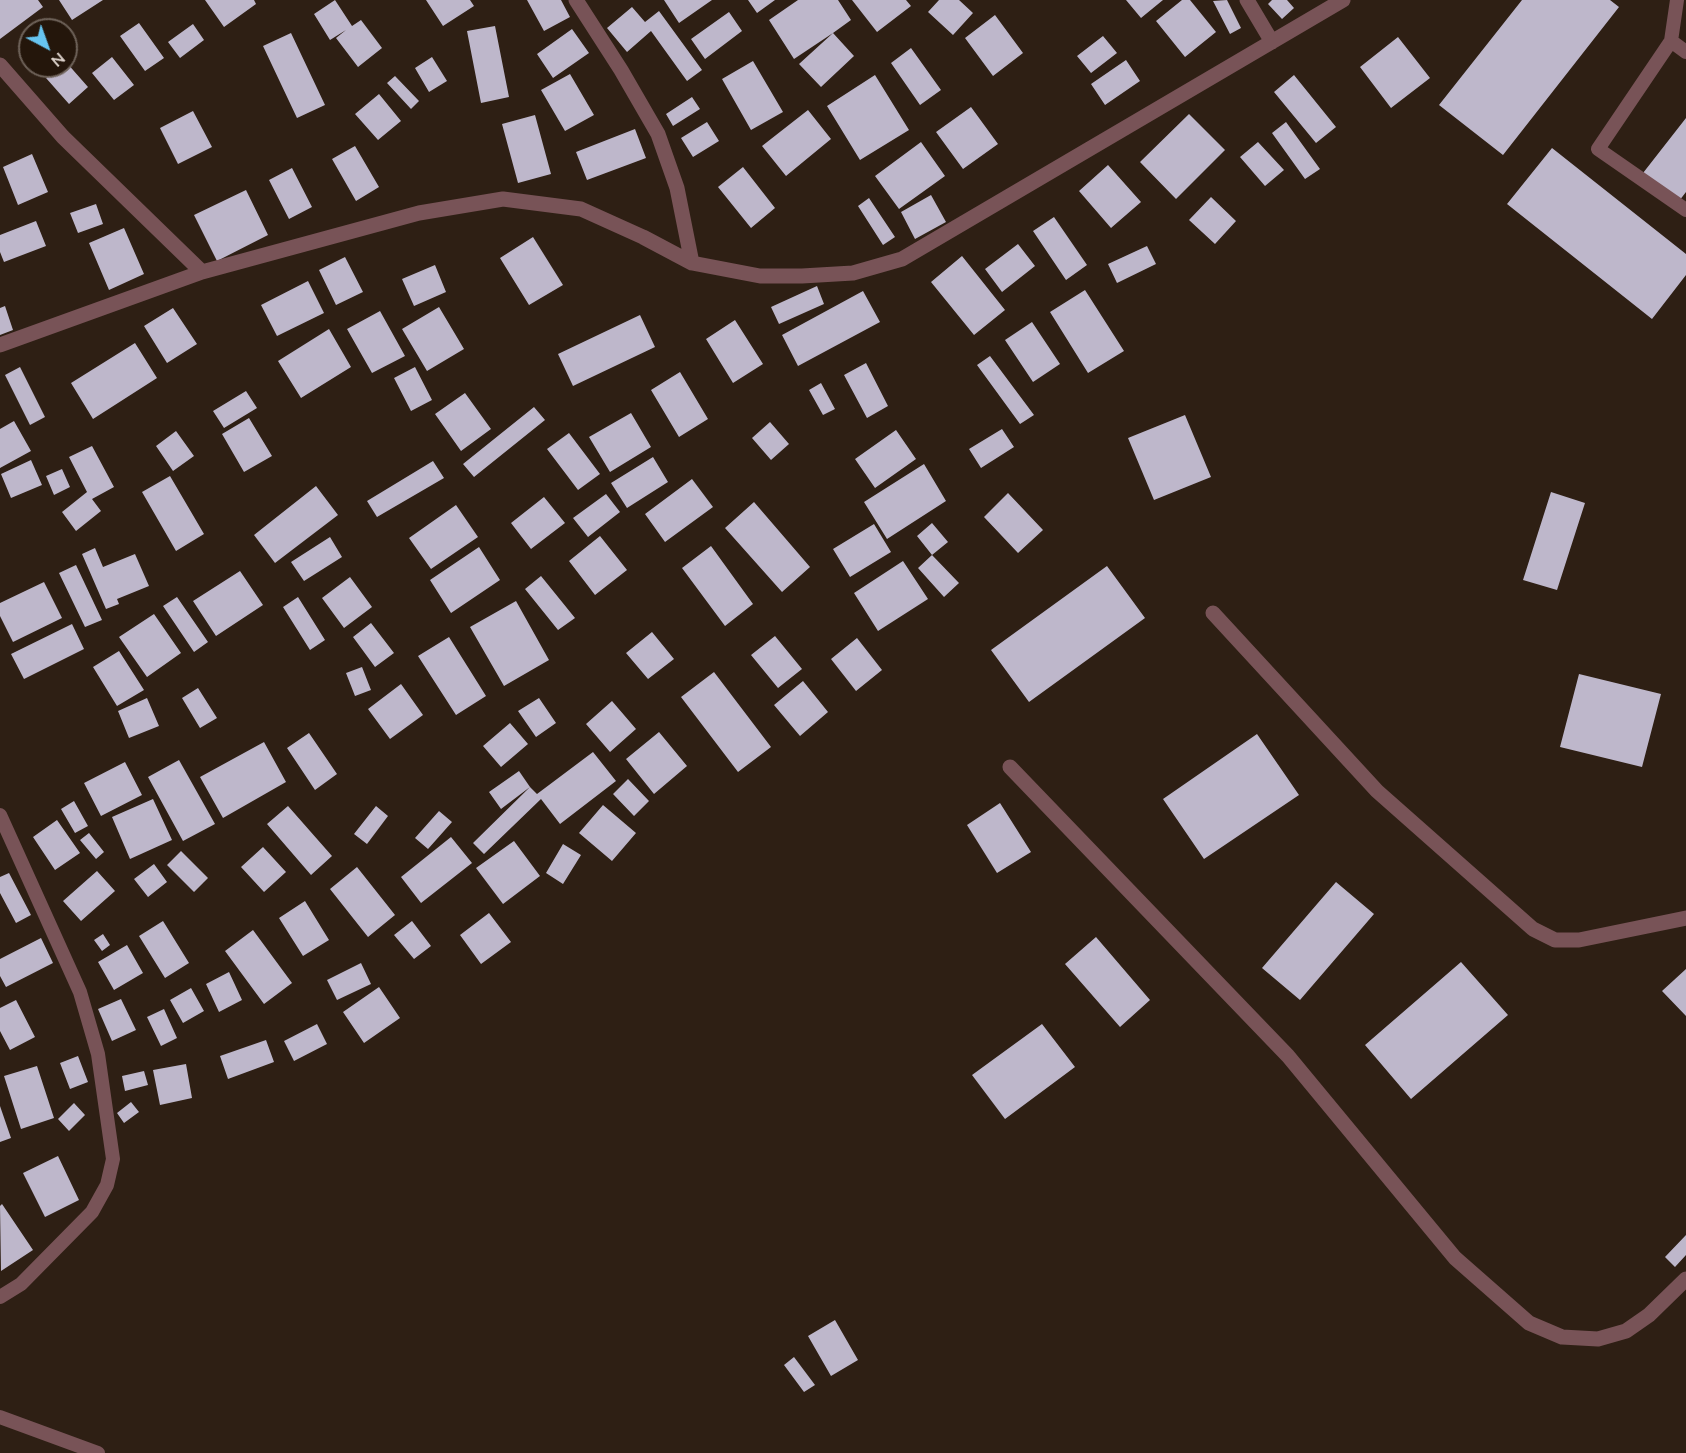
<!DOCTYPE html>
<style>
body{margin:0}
#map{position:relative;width:1686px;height:1453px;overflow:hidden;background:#2e1f14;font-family:Mulish,sans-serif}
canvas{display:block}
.north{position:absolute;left:18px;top:18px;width:60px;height:60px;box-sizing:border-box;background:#24160b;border:2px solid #6e6259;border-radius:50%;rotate:139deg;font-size:16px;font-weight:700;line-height:24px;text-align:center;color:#ded4cd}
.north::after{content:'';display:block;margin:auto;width:21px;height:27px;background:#67c4f0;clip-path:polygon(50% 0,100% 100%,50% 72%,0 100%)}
</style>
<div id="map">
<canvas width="1686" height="1453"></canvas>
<div class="north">N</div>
</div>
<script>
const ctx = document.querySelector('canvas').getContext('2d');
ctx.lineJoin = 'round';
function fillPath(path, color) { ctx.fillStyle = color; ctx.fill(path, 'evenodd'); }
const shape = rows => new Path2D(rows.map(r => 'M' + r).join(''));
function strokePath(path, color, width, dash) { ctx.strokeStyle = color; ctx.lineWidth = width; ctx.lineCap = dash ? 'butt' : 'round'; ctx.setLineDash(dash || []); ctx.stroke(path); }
const building = shape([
 [0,0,38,0,43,7,0,39],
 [59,0,103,0,72,20],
 [205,0,254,0,256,4,224,27],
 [335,0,352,26,361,20,382,48,358,67,336,38,346,30,330,40,314,14],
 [426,0,470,0,474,6,443,26],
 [527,0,561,0,570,17,544,31],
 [664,0,712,0,679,23],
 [748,0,775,0,757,13],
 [798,0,838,0,851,20,833,33,854,56,821,87,799,64,833,33,794,59,769,20],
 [852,0,906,0,911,6,877,32],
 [939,0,959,0,973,13,953,35,928,12],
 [1126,0,1163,0,1141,18],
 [1182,0,1190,0,1216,32,1185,57,1156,21],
 [1227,0,1241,28,1230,34,1213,1],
 [1272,0,1287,0,1294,8,1282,19,1268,4],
 [1522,0,1610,0,1619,7,1503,155,1439,105],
 [632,7,645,22,659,11,702,70,687,81,651,31,627,52,607,28],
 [729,12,742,31,705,59,691,39],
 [995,15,1023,53,993,76,965,38],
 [139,23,164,58,145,71,120,36],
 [193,24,204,40,180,58,168,42],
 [495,26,509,97,481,103,467,31],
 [572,29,589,53,553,78,537,54],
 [291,33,325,105,297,118,263,46],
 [1103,36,1117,53,1091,73,1077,56],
 [1398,37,1430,78,1391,108,1360,67],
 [911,48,941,90,920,105,891,63],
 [112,57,134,85,114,100,92,73],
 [432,57,447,81,429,92,415,68],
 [1126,60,1140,81,1105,105,1091,84],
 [753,61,783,112,751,130,722,79],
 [66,62,88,87,69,104,46,78,60,66,66,66],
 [570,74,594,115,565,131,541,90],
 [875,75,909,130,860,160,827,106],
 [1294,75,1336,127,1316,143,1274,92],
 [395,76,419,101,411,109,387,83],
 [379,94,401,121,378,140,355,114],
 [692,97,700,109,673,126,666,114],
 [971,107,998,144,963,169,936,132],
 [808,110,831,139,786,176,762,146],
 [193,111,212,147,178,164,160,128],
 [1189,114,1225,150,1176,199,1140,162],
 [535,115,551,174,518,183,502,124],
 [1686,118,1686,192,1679,201,1643,173],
 [707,122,719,141,693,157,681,138],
 [1286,122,1320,169,1305,179,1272,133],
 [635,129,646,158,587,180,576,152],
 [921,142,945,176,899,209,875,176],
 [1258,142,1284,170,1265,186,1240,157],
 [355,146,379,187,356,201,332,159],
 [1552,148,1686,254,1686,275,1652,319,1507,204],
 [32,154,48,192,18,205,3,167],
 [1108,165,1141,202,1111,228,1079,191],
 [743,167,775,208,751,228,718,187],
 [292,168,312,207,289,219,269,180],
 [246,190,268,235,217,261,194,215],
 [931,195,946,222,915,239,901,212],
 [1211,197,1236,221,1215,244,1189,220],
 [869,198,895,237,883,245,858,206],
 [96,204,103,224,78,233,70,213],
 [1054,217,1087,265,1066,280,1033,231],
 [36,221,46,246,4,262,0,252,0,235],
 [124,228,144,274,109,290,89,243],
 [533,237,563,285,529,305,500,258],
 [1018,244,1035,266,1002,292,985,269],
 [1147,246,1156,264,1117,283,1108,264],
 [962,256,1005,310,974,335,931,282],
 [345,257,363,292,336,305,319,270],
 [435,265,446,292,414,306,402,279],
 [308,281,324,313,277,336,261,305],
 [817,286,824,304,779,324,771,307],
 [1085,290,1124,351,1088,373,1050,312],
 [863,291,880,322,798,366,782,335],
 [5,306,13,330,0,335,0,308],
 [439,307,464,349,427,371,402,329],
 [173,308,197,344,167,363,144,326],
 [380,311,405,356,372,373,347,329],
 [640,315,655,347,573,386,558,354],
 [735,320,763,364,733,383,706,339],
 [1032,322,1060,364,1033,382,1005,340],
 [329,329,351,367,301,398,278,361],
 [135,343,157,378,93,419,71,383],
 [990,356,1034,415,1020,424,977,365],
 [866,363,888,406,867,418,844,375],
 [20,367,45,417,30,425,5,375],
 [415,367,432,400,411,411,394,378],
 [680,372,708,419,679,437,651,390],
 [821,383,835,409,823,415,809,390],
 [246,391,257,408,224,428,213,411],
 [465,393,491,429,461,451,435,414],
 [534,407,545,420,474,477,463,464],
 [631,413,651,447,610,472,589,437],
 [1185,415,1211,477,1154,500,1128,438],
 [249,418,272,456,244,472,222,434],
 [14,421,31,451,0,468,0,429],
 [770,422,789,444,771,460,752,438],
 [1002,429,1014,447,981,468,969,449],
 [896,430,916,459,875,488,855,459],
 [176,431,194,456,173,471,156,446],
 [569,433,600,474,578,490,547,449],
 [92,446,114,487,92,499,101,511,76,531,62,512,87,492,69,457],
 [653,457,668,482,627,508,611,483],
 [31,460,42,485,11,498,1,474],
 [433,461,444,478,377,517,367,501],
 [924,464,946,501,887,539,864,502],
 [62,469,70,487,54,495,46,476],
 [170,476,204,534,176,551,142,492],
 [692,479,713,507,665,542,645,514],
 [316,486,338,515,275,563,254,535],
 [1551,492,1585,503,1557,590,1523,580],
 [1008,493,1043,530,1018,553,984,517],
 [606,494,620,512,588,537,573,518],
 [544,497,565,523,531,549,511,523],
 [754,502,810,567,782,592,725,528],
 [456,505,478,537,431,569,409,538],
 [932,523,948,542,932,555,917,536],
 [874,524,891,552,850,577,833,549],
 [600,536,627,570,595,595,569,561],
 [330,537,342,557,304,581,291,562],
 [711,546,753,604,725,626,682,568],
 [479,547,500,580,451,613,430,580],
 [95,548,103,567,135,554,149,586,117,599,119,604,106,609,82,554],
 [932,555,959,583,944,597,918,568],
 [903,561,928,599,878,631,854,593],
 [76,565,102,620,85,627,59,573],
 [1107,566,1145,618,1029,702,991,650],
 [240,571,263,605,216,636,193,601],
 [541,576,575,618,558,630,525,589],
 [350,577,372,607,344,628,322,598],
 [44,582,62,618,13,642,0,616,0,603],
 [177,597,208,642,194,652,163,606],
 [298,597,325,640,310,650,283,607],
 [516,601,549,660,504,686,470,627],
 [154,614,181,653,147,677,119,637],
 [371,623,394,653,375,667,353,637],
 [72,624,84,649,24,679,11,654],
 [652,632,674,659,648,679,626,653],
 [775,636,802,669,778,688,751,655],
 [449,637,486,696,456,715,418,656],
 [857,638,882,670,856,691,831,659],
 [119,651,144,690,117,706,93,667],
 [362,667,371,690,355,696,346,673],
 [714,672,771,747,738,772,681,697],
 [1579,674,1661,694,1642,767,1560,747],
 [803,681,828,712,800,736,774,705],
 [401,684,423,715,390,739,368,709],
 [198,688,217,718,200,728,182,698],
 [147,698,159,726,129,738,118,711],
 [539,698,556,723,536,737,518,711],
 [612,701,636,729,610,752,586,724],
 [510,723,528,744,501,767,483,746],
 [659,732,687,766,654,794,626,759],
 [309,733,337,774,315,790,287,748],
 [1257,734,1299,795,1204,859,1163,799],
 [264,742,286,782,223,818,200,777],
 [593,752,616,781,560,824,541,799,484,854,473,843,530,787,537,794],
 [179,760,215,824,183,841,148,777],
 [125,762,142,795,101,816,84,783],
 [519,771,530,787,501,809,489,792],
 [628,779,649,801,634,816,613,794],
 [153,799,172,840,130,859,112,817],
 [74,801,88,826,75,833,61,809],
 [1000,803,1031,852,997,873,967,825],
 [603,805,636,833,612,861,579,833],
 [288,806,332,856,311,875,267,824],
 [376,806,388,816,367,844,354,834],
 [439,811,452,822,428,849,415,838],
 [57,820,80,853,55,870,33,837],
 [89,833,104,852,96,859,80,840],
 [451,837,472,863,421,903,401,877],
 [514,841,540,876,503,904,476,868],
 [563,844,581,855,563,884,546,873],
 [263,847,286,872,264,892,241,867],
 [181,851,208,878,194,892,167,865],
 [154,864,167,882,148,897,134,879],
 [357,867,395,915,368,937,330,889],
 [97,871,115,891,81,921,63,901],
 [9,873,31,915,16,923,0,893,0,877],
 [1336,882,1374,914,1300,1000,1262,968],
 [305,901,329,940,303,956,279,918],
 [489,913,511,942,481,964,460,935],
 [163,921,189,963,165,978,139,936],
 [412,921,431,946,414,959,394,935],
 [253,930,292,983,264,1004,225,951],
 [103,934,110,945,102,951,94,940],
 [1096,937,1150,1000,1120,1027,1065,964],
 [41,938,53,963,6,987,0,976,0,959],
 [127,945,143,973,114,990,98,962],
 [1461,962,1508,1015,1411,1099,1365,1045],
 [361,963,371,984,337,1000,327,980],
 [1686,969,1686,1016,1662,991],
 [229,972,242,1000,219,1012,206,984],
 [379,987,400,1018,364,1043,343,1012],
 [191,988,204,1011,183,1023,170,1000],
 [121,999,136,1030,112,1041,98,1009],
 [16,1000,35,1037,10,1050,0,1031,0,1008],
 [164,1009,177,1038,161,1046,147,1017],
 [317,1024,327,1044,294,1061,284,1041],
 [1042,1024,1075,1067,1005,1119,972,1075],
 [266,1040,274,1062,228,1079,220,1056],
 [78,1056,88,1082,70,1089,60,1063],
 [186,1064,192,1098,160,1105,153,1070],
 [37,1066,54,1118,21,1129,4,1076],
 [144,1071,148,1085,125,1091,122,1076],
 [131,1102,139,1112,124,1123,117,1113],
 [74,1103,85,1115,69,1131,58,1119],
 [0,1106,11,1138,0,1142],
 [58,1156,79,1200,45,1217,23,1173],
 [2,1204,33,1250,1,1271,0,1206],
 [1686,1235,1686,1255,1675,1267,1665,1257],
 [835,1320,858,1360,831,1376,808,1336],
 [794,1357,815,1385,804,1392,784,1365]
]);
const lane = shape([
 [1677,0,1671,41,1598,149,1686,210],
 [1671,41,1686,52],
 [0,815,80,992,98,1054,113,1159,107,1185,92,1212,21,1284,0,1297],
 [0,1417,98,1453]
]);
const street = shape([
 [576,0,621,70,658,134,677,188,692,263],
 [1247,0,1272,42],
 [0,65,63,137,202,272,419,213,503,199,581,209,643,237,692,263,760,276,802,276,853,273,902,259,1343,0],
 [0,345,202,272],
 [1213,613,1377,791,1533,929,1555,940,1579,940,1686,918],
 [1010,767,1288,1056,1455,1258,1529,1323,1562,1337,1598,1339,1626,1331,1649,1315,1686,1279]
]);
fillPath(building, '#beb7cb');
strokePath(lane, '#785357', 14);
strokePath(street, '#785357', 15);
</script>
